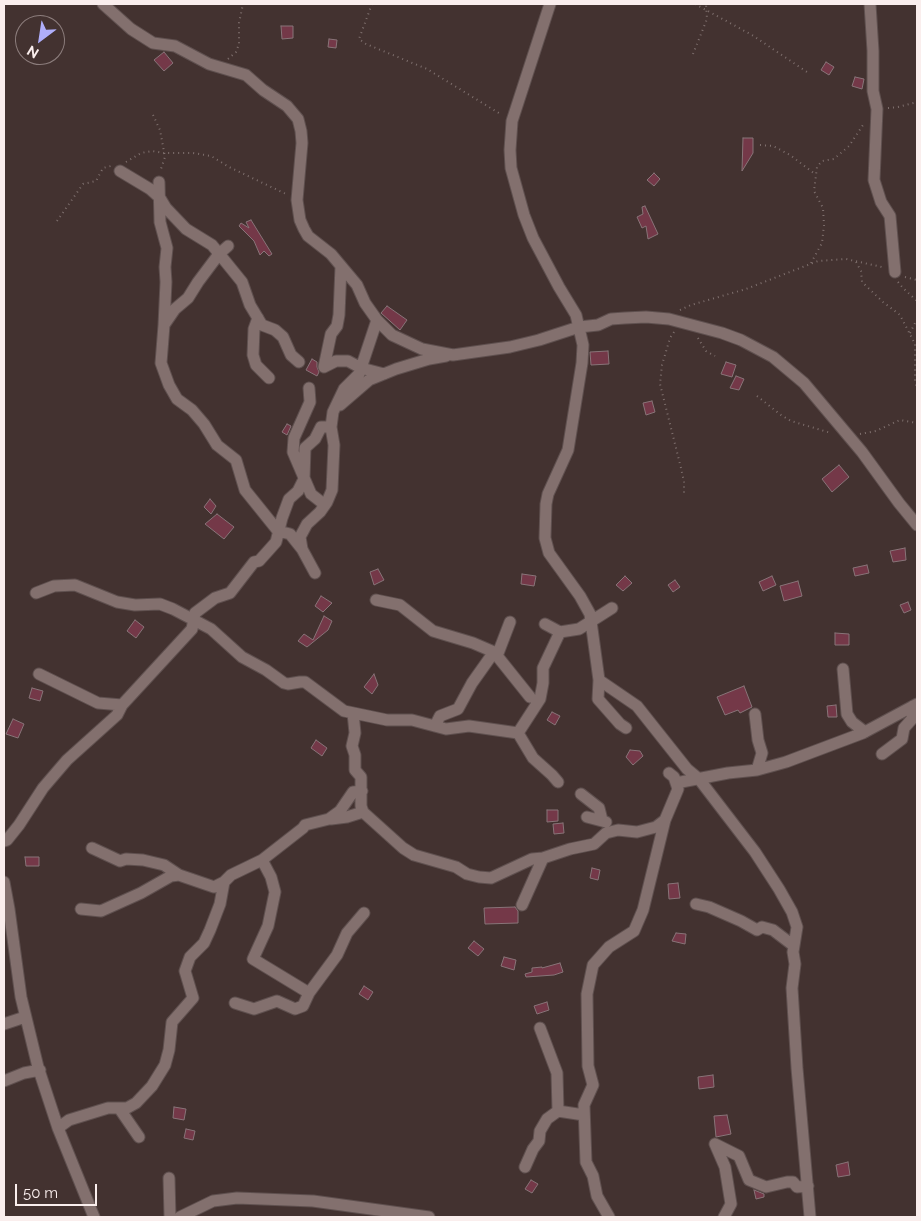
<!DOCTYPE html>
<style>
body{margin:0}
#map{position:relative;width:921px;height:1221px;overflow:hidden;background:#433230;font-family:Raleway,sans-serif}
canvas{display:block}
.frame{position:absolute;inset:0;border:5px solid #faeeed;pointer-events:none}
.north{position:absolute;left:15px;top:15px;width:50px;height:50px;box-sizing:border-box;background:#433230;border:1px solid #8c7d7c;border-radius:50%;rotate:211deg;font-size:14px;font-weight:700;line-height:20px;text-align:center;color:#faeeed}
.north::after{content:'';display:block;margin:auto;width:18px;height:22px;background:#afaefa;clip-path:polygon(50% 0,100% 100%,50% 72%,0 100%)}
.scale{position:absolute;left:15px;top:1184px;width:82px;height:22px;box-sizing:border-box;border:2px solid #faeeed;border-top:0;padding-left:6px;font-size:15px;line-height:18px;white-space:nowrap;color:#faeeed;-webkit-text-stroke:4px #433230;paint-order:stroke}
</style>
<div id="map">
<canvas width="921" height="1221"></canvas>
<div class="frame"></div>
<div class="north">N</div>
<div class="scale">50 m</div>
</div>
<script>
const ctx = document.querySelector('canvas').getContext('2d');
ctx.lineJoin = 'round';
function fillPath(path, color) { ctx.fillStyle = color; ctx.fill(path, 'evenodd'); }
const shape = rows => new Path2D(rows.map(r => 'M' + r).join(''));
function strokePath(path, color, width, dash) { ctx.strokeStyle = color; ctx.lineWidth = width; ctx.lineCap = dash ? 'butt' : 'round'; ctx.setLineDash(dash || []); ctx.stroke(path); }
const building = shape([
 [281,26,293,26,293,38,282,39,281,26],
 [329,39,337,40,336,48,328,47,329,39],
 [164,52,173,63,164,71,154,60,164,52],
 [826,62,834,67,829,75,821,70,826,62],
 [855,77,864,79,862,89,852,86,855,77],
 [743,138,753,138,753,153,742,171,743,138],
 [654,173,660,179,654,186,647,180,654,173],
 [645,206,658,234,648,239,646,226,642,228,637,217,643,214,642,207,645,206],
 [251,220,272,254,269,256,264,251,260,255,254,241,239,226,241,223,249,228,246,222,251,220],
 [387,306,407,320,400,330,381,313,387,306],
 [608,351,609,364,591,365,590,352,608,351],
 [312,359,317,362,317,367,319,372,317,376,306,370,312,359],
 [726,362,736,365,732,377,721,374,726,362],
 [736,376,744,379,739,390,730,388,736,376],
 [652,401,655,412,646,415,643,403,652,401],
 [287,424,291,426,287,435,282,432,287,424],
 [839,465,849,477,832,492,822,479,839,465],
 [210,499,216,506,211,514,204,507,210,499],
 [217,514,234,527,224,539,205,524,217,514],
 [905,548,906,560,893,562,890,551,905,548],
 [867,565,869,573,855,576,853,568,867,565],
 [378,569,384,580,374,585,370,572,378,569],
 [522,574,536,576,534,586,521,584,522,574],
 [625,576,632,583,623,591,616,585,625,576],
 [772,576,776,585,763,591,759,582,772,576],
 [675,580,680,587,673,592,668,585,675,580],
 [798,581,802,596,784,601,780,586,798,581],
 [321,596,332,603,323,612,315,606,321,596],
 [908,602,911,610,904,613,900,605,908,602],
 [324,616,332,621,328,630,307,647,298,641,304,634,313,640,324,616],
 [135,620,144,627,136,638,127,631,135,620],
 [835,633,849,634,849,645,835,645,835,633],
 [374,674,378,685,372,694,364,687,374,674],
 [744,686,752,707,740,713,738,710,725,715,717,697,744,686],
 [32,688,43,691,40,701,29,698,32,688],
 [836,705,837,717,828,717,827,706,836,705],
 [552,712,560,716,555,725,547,720,552,712],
 [13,719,24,724,18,738,6,734,13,719],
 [316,740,327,748,322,756,311,748,316,740],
 [630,750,640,751,643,756,633,765,626,757,630,750],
 [547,810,558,810,558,821,547,822,547,810],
 [563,823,564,833,554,834,553,824,563,823],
 [25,857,39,857,39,866,26,866,25,857],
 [592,868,600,870,598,880,590,878,592,868],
 [678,883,680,898,669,899,668,884,678,883],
 [515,907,518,911,518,923,485,924,484,908,515,907],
 [676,933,686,934,685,944,672,941,676,933],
 [474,941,484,949,478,956,468,948,474,941],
 [504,957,516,960,514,970,501,966,504,957],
 [560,963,563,972,554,975,526,977,525,974,532,972,532,968,542,967,542,968,560,963],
 [364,986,373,992,368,1000,359,994,364,986],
 [547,1002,549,1010,537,1014,534,1006,547,1002],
 [713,1075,714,1087,699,1089,698,1077,713,1075],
 [174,1107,186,1109,184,1120,173,1118,174,1107],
 [727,1115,731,1134,716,1137,714,1116,727,1115],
 [186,1129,195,1131,193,1140,184,1138,186,1129],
 [848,1162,850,1175,838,1177,836,1165,848,1162],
 [531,1180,538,1184,532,1193,525,1189,531,1180],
 [754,1190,764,1194,764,1197,756,1199,754,1190]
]);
const path = shape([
 [372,4,359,39,366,44,427,69,502,115],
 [695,4,752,35,810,74],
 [693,54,707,19,706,4],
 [228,59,236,52,239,44,239,23,243,4],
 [888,108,898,107,917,102],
 [153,115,160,130,165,157,160,172],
 [760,145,773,146,790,155,815,174],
 [126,162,141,153,152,151,164,153,193,153,211,156,229,167,286,194],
 [57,221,83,184,96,181,103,168,111,166],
 [856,262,861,271,862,282,883,302,900,315,915,344,915,381,917,388],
 [811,263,822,243,824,225,823,208,814,191,817,167,822,161,834,159,849,146,865,122],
 [905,277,917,280],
 [898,282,903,288,917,301],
 [680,310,691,305,746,289,818,261,846,259,882,267],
 [674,332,670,338,662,365,660,384,681,468,684,482,684,496],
 [910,333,917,319],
 [698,338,706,351,715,356],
 [757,396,781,415,791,421,831,433],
 [860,434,876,431,900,420,917,423]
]);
const street = shape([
 [103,4,131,29,153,43,175,46,209,64,246,75,263,90,287,106,298,119,301,131,302,143,297,200,300,220,304,229,308,236,331,254,357,285,365,303,377,320,392,335,422,349,453,355,510,347,539,340,579,327,598,325,611,319,625,318,646,317,669,319,722,333,741,340,773,357,804,383,862,452,899,503,917,525],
 [550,4,512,121,510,150,511,168,524,215,533,238,559,287,576,315,583,345,582,363,568,450,548,494,546,504,545,538,549,553,580,596,590,614,599,680,637,706,687,769,699,779,755,852,779,889,792,912,797,927,793,952,795,964,792,988,797,1068,810,1217],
 [870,4,873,51,873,91,877,109,874,180,881,202,890,216,895,272],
 [120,171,150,189,160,198,166,208,186,229,212,245,242,282,250,305,262,325,275,330,283,337,291,355,299,362],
 [159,182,160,222,167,248,165,267,166,282,164,325],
 [228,246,219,254,198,282,188,298,175,309,164,325,161,363,169,385,177,399,192,410,204,424,217,445,236,460,245,490,278,531,290,534,302,549],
 [258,318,254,329,253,355,256,365,269,378],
 [324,367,331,334,337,326,339,315,341,266],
 [324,367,336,361,348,361,361,368,384,374],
 [309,388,310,402,294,438,293,452,311,494,325,505],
 [340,405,369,380,396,369,429,359,446,356],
 [315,573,302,549,300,537,307,524,320,512,327,502,332,490,334,445,331,427,333,412,344,389,359,374,377,320],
 [36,593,54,586,75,585,117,602,135,605,160,604,173,609,211,629,242,657,266,670,284,683,288,684,300,682,305,682,344,711,387,720,412,720,446,729,469,726,518,733],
 [376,600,400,605,433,631,473,643,494,652,530,697],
 [545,624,560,632],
 [497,656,510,622],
 [843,669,847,714,852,722,865,732],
 [39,674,98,703,122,705],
 [599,680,598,699,620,724,626,728],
 [353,713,355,733,352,746,355,755,355,770,361,777,361,806,363,812,403,848,414,855,456,867,467,874,479,877,491,878,532,859,543,858,570,849,594,844,606,833,618,830,637,832,656,827,665,820,678,789,674,777,669,773],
 [755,714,758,740,762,753,757,770],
 [435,726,440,716,458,709,472,683,494,652],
 [882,754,902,739,904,728,912,719,913,706],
 [558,782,552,775,533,758,518,733,540,699,543,683,543,668,560,632,579,629,612,608],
 [676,783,728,773,757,770,786,762,863,733,917,704],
 [581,794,599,808,602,820],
 [587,817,606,822],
 [331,819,347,817,363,812],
 [4,841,7,840,19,825,43,788,67,760,117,715,122,705,192,629,195,613,215,598,230,593,254,562,259,561,268,551,276,542,282,518,289,499,298,491,304,479,305,448,315,439,321,427,331,427],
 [92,848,120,861,126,859,143,860,164,865,179,875],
 [4,882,9,909,21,997,38,1067,58,1128,94,1217],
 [696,904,709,907,741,921,757,930,762,927,773,930,794,946],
 [522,905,543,858],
 [81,909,101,911,141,893,171,876,179,875,214,887,224,882],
 [309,993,337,955,347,933,364,913],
 [235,1003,254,1009,277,1001,295,1009,303,1006,309,993,253,959,268,926,275,892,271,877,262,860],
 [4,1024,25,1017],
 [540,1028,557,1073,558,1111],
 [4,1081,24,1073,40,1070],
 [119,1108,139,1137],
 [58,1128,69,1120,108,1108,127,1108,136,1103,152,1086,165,1065,169,1050,172,1022,193,998,185,971,190,957,204,943,210,930,220,904,224,882,231,875,262,860,303,828,305,825,329,819,340,811,353,792,362,791],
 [715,1144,739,1156,749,1180,766,1187,787,1182,793,1182,797,1187,808,1186],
 [715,1144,725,1167,731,1204,724,1217],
 [525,1167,533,1149,539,1141,540,1131,547,1119,558,1111,584,1115],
 [169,1178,170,1217],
 [180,1217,213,1201,237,1198,313,1201,429,1217],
 [609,1217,597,1196,593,1176,586,1162,584,1105,593,1085,588,1066,587,994,593,965,609,947,634,931,643,910,665,820]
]);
fillPath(building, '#743848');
strokePath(building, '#887478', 1);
strokePath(street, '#5f504f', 13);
strokePath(path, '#7f706e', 2, [1, 4]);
strokePath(street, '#83706e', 11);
</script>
